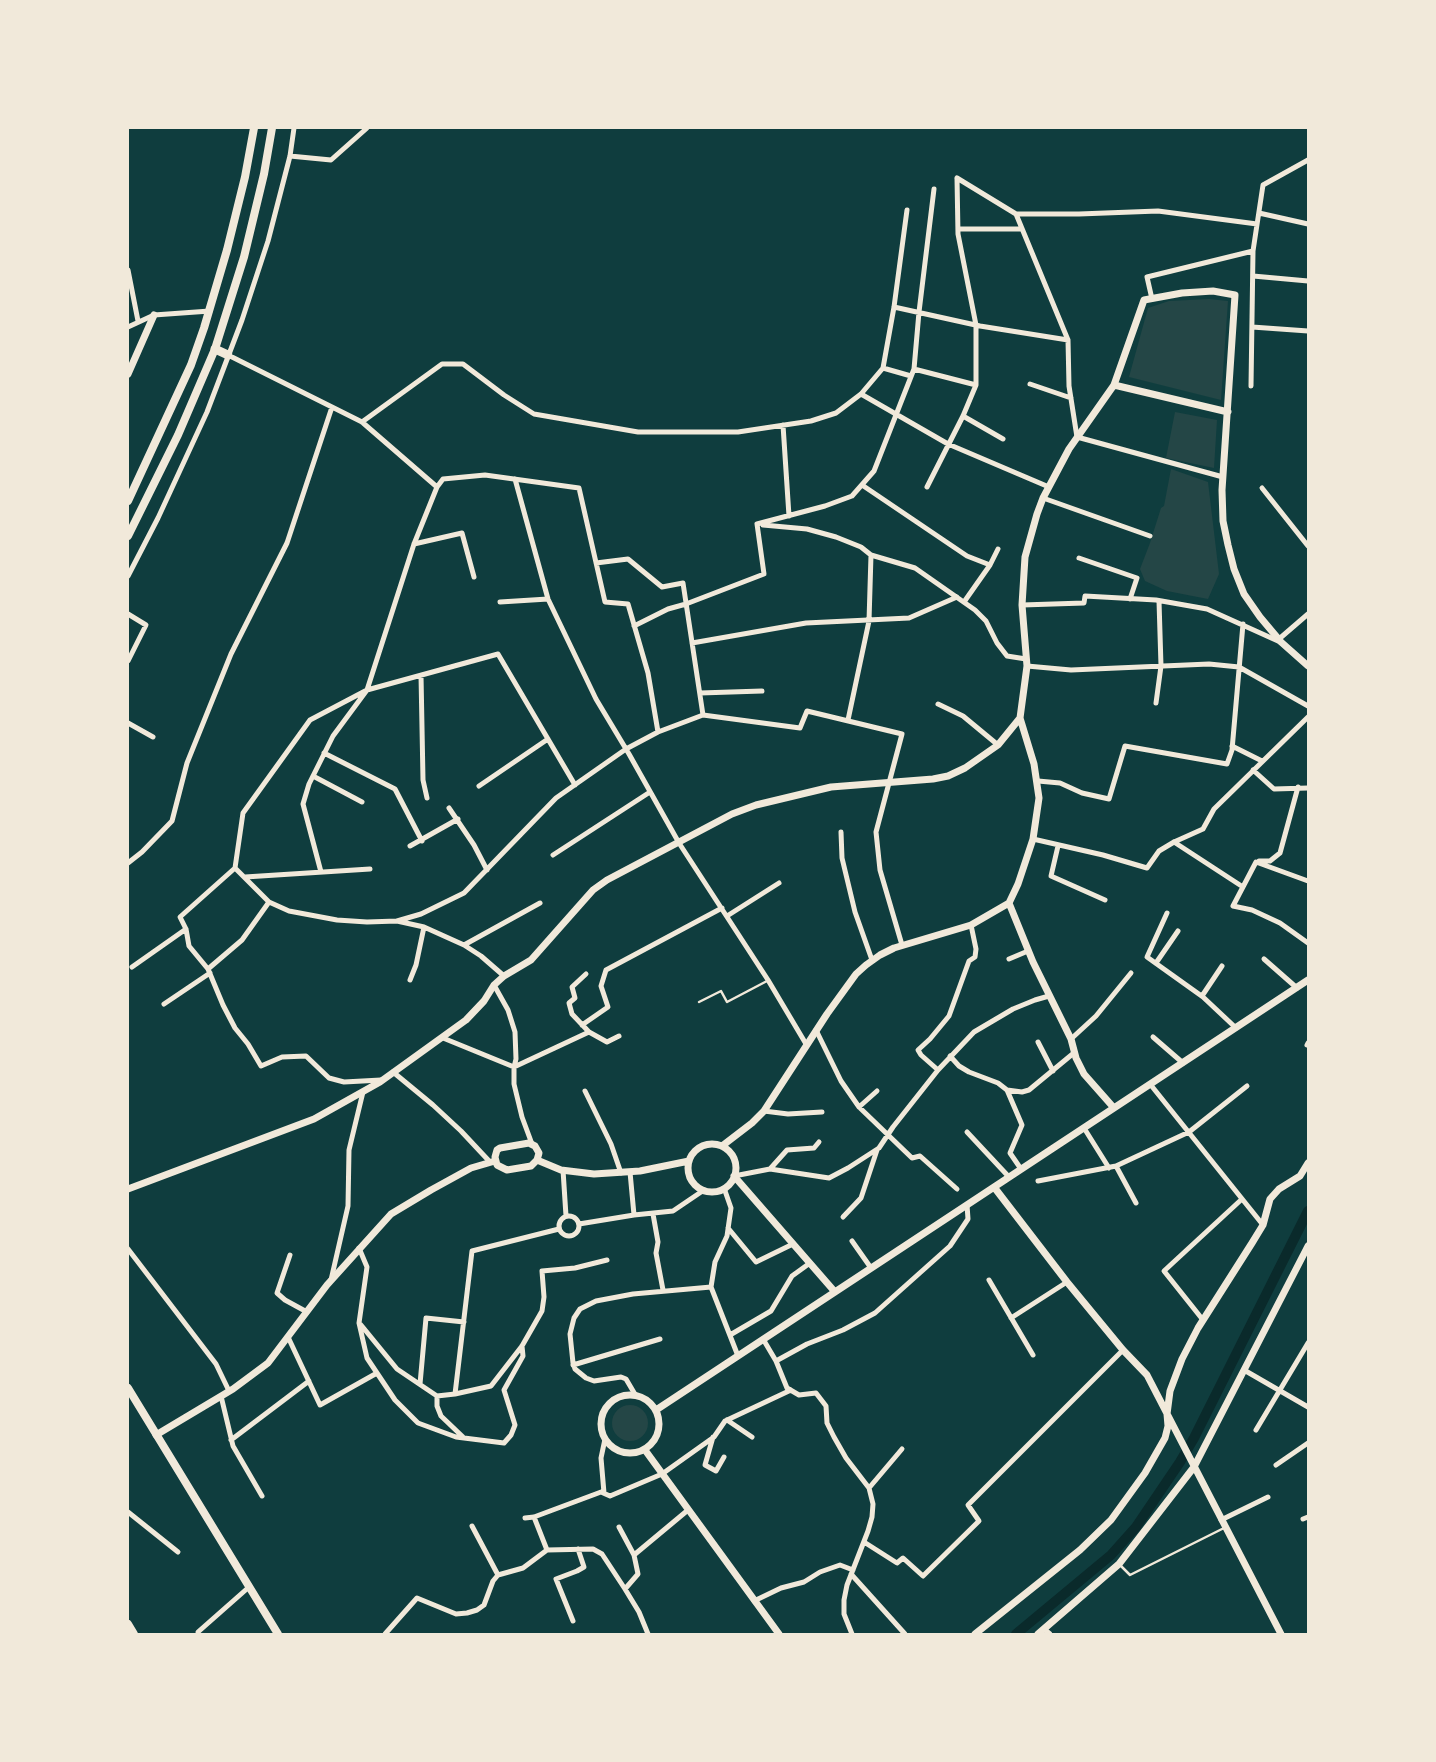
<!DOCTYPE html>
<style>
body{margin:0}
#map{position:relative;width:1436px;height:1762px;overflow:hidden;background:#0f3d3e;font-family:"Asap Condensed",sans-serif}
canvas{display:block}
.frame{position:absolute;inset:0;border:129px solid #f1e9da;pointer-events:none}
</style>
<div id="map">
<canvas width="1436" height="1762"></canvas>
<div class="frame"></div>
</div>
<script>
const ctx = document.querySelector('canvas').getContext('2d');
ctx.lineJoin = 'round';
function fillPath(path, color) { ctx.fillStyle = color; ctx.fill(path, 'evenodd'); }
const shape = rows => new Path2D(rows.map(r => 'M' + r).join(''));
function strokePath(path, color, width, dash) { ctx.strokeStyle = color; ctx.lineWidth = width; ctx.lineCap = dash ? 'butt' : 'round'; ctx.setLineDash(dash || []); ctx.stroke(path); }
const green = shape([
 [1209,299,1228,301,1221,400,1129,377,1148,308,1169,301],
 [1175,412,1217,420,1214,468,1166,458],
 [1171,469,1208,482,1219,574,1208,599,1167,591,1145,581,1140,569,1150,543,1161,508,1164,506],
 '612 1423a18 18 0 1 1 36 0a18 18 0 1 1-36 0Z'
]);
const canal = shape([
 [1016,1634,1111,1555,1136,1527,1180,1462,1194,1438,1308,1211]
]);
const service = shape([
 [699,1002,721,991,727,1002,767,981],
 [1120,1565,1130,1575,1224,1528]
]);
const minor = shape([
 [290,156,331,160,367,128],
 [957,178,1016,214,1068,340,1069,386,1077,437,1223,477],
 [1259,213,1308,224],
 [1016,214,1079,214,1158,211,1257,224],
 [958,229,1022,229],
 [128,270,138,321],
 [1253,276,1308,281],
 [1152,299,1147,277,1253,251],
 [894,307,980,326,1068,340],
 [128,327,154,315,210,311],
 [1252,327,1308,331],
 [228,355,362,422,437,487],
 [883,368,911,376],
 [914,369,976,385],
 [1030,384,1071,398],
 [1251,386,1253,251,1263,185,1308,160],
 [861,394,948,444,1049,487],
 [963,416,1003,439],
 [362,422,442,364,463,364,504,395,534,414,638,432,738,432,811,421,836,413,861,394,883,368,894,307,907,210],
 [783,425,789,516],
 [515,479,548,599,596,699,629,754,679,843,768,980,806,1044],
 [862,485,967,556,990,565],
 [927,487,963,416,976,385,976,325,958,234,957,178],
 [1262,488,1308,546],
 [1043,498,1150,536],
 [757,524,825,506,852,496,874,471,914,369,919,312,934,189],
 [763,525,807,529,836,537,861,547,871,555,915,568,975,610,986,621,997,643,1007,656,1026,659],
 [414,544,462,533,474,577],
 [1079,558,1137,578,1130,599],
 [596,563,628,559,662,587,683,583,703,715],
 [128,576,158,518,207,412,242,320,268,241,290,156,294,128],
 [500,602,548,599],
 [964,602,990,565,998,549],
 [1022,605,1084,603,1085,596,1156,600,1207,609,1278,641],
 [128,614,146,625,128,661],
 [634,626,668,609,686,604,764,574,757,524],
 [1279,639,1308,614],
 [692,643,806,623,909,618,957,597],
 [1027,666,1071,670,1209,664,1239,667,1308,706],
 [421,675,423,780,427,798],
 [700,693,762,691],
 [1156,703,1161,666,1159,601],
 [938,704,963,716,998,745],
 [848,720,869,621,871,555],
 [128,723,153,737],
 [1232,746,1262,761],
 [324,753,395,789,422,841],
 [1253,770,1274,789,1308,788],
 [313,776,362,802],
 [1038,781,1060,783,1082,793,1109,799,1125,746,1227,764,1232,750,1243,624],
 [479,786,548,739],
 [449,808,474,845,487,870],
 [841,832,842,858,855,912,872,960],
 [1033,839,1103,855,1147,868,1159,851,1174,842,1203,829,1214,809,1308,717],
 [1174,842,1243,887],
 [410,846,458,819],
 [1058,846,1051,876,1105,900],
 [553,855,650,792],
 [1259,861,1270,861,1280,853,1298,787],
 [128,863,142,852,172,821,187,763,231,654,287,543,332,407],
 [235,868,243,813,310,720,367,690,498,654,575,785],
 [235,868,180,917,186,929,189,946,208,969,223,1005,235,1028,248,1044,261,1066,282,1057,306,1056,329,1078,344,1082,381,1080],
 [235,868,269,902,289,911,337,920,367,922,397,921,424,927,464,945,481,956,504,976],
 [321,872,303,804,309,784,333,736,367,690,414,544,437,487,443,479,485,475,579,488,605,602,628,604,648,673,658,732],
 [245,877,370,869],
 [1308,881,1256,862,1233,906,1252,910,1280,923,1308,943],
 [1167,913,1147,957,1203,997,1236,1028],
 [727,916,779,883],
 [397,921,421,914,464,893,556,798,626,749,658,732,703,715,800,728,807,711,902,734,876,832,880,870,902,945],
 [464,945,540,903],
 [1009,959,1028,951],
 [1264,959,1297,988],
 [1156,963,1178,931],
 [132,967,186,929],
 [208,969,242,940,269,902],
 [586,974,572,987,575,998,569,1003,572,1014,589,1032,607,1042,619,1036],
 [410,980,416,965,424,927],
 [494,985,508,1010,515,1032,516,1059,514,1067,514,1084,522,1117,532,1144],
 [1202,996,1222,966],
 [164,1004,210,973],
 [582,1025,608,1007,601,986,606,970,722,908],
 [816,1030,841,1081,859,1107,912,1158,920,1156,957,1189],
 [1153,1037,1183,1063],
 [443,1038,514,1067,589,1032],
 [1071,1039,1096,1016,1131,973],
 [1038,1042,1053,1071],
 [1307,1045,1308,1043],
 [950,1056,959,1066,969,1072,998,1083,1007,1090,1022,1125,1010,1153,1021,1169],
 [938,1070,921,1055,918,1050,930,1039,949,1016,969,961,975,957,976,949,971,925],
 [393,1072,433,1105,461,1131,490,1162],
 [1150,1084,1263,1225],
 [1007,1090,1022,1092,1029,1090,1075,1052],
 [585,1091,611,1144,621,1173],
 [859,1107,877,1091],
 [764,1111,788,1114,822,1112],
 [1084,1128,1109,1168],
 [967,1132,1009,1177],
 [1116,1166,1136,1203],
 [770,1169,787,1150,814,1148,819,1142],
 [563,1170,566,1216],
 [630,1172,634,1215],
 [734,1176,770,1169,829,1178,848,1168,879,1148,893,1127,938,1070,974,1032,1013,1009,1035,1000,1049,996],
 [1038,1181,1116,1166,1189,1132,1247,1086],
 [724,1188,731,1208,727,1236,715,1262,711,1287,738,1356],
 [653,1214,658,1242,656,1253,663,1290],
 '559 1226a10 10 0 1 1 20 0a10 10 0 1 1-20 0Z',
 [843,1217,861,1198,877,1150],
 [579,1224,634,1215,673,1211,704,1190],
 [728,1228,756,1262,793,1244],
 [852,1241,871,1268],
 [359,1248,367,1267,359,1323,367,1358,395,1400,418,1423,456,1437,504,1443,511,1435,515,1425,504,1390,523,1356,522,1346],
 [128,1249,216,1364,229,1391],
 [290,1255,277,1293,285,1300,307,1312],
 [331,1280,348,1206,349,1150,363,1092],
 [989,1280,1033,1355],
 [1011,1318,1067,1282],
 [1203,1320,1164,1271,1242,1199],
 [361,1325,397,1369,437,1396,455,1394,491,1386,522,1346,542,1311,544,1297,542,1271,575,1268,607,1260],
 [730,1335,771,1311,792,1276,810,1263],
 [288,1337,320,1405,377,1373],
 [763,1339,776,1361,787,1388,799,1395,816,1393,826,1406,827,1423,834,1437,846,1458,869,1488,873,1504,872,1517,868,1531,847,1585,844,1600,844,1614,852,1634],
 [776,1361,807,1344,843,1330,875,1313,950,1246,968,1219,967,1205],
 [573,1365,660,1339],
 [1244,1370,1308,1407],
 [420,1384,426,1318,464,1322],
 [455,1394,472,1251,559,1229],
 [221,1396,233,1446,262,1496],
 [437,1396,437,1406,441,1416,463,1437],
 [636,1396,626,1379,621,1377,594,1381,586,1378,575,1369,573,1363,570,1334,574,1318,580,1309,596,1301,633,1294,711,1287],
 [727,1420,752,1437],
 [1256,1430,1308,1343],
 [713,1437,705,1465,716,1471,724,1457],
 [231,1440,309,1381],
 [1276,1465,1308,1443],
 [869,1488,902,1449],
 [604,1493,601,1458,605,1439],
 [128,1512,178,1552],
 [534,1517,547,1550],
 [525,1518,534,1517,601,1492,610,1496,662,1474,714,1437,725,1421,791,1390],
 [1303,1519,1308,1517],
 [1221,1520,1268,1497],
 [472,1526,498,1575],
 [619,1527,634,1555,638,1574,625,1589],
 [864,1542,897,1563,903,1558,923,1576,979,1521,968,1505,1123,1350],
 [634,1555,688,1510],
 [851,1574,905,1634],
 [754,1601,781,1588,804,1582,820,1572,840,1565,853,1570],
 [573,1621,556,1579,577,1571,584,1567,578,1549],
 [1044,1629,1050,1634],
 [198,1632,249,1587],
 [385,1634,417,1598,456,1614,467,1613,477,1610,484,1605,493,1581,498,1575,523,1568,547,1550,593,1549,602,1554,625,1589,639,1612,648,1634]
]);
const tertiary = shape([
 [128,374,154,315],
 [1114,385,1228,412],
 [1009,903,1018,884,1033,839,1039,798,1034,764,1020,718,1027,666,1022,605,1025,557,1037,514,1043,498,1069,449,1114,385,1144,300,1182,293,1213,291,1235,295,1222,490,1223,521,1228,545,1234,569,1244,594,1260,617,1281,642,1308,666],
 [1009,903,1033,962,1071,1039,1076,1058,1084,1074,1114,1108],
 [529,1143,535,1146,539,1153,537,1160,531,1166,507,1170,497,1165,495,1157,497,1150,500,1148,529,1143],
 '688 1168a24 24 0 1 1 48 0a24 24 0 1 1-48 0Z',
 [722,1146,752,1123,764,1111,827,1014,856,974,866,965,880,955,894,948,971,925,1009,903],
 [537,1160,561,1170,594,1174,640,1171,689,1161],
 [734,1176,835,1292],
 [994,1187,1067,1282,1123,1350,1147,1375,1281,1634],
 [128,1189,314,1119,380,1082,466,1020,484,1001,494,985,504,976,531,960,593,890,607,880,732,814,756,805,831,787,933,779,948,776,965,768,998,745,1020,718],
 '601 1424a29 29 0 1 1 58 0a29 29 0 1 1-58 0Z',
 [656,1410,1308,980],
 [156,1435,233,1389,268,1363,327,1285,391,1214,431,1190,471,1168,495,1161],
 [645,1450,779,1634],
 [975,1634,1080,1550,1111,1520,1145,1473,1165,1438,1168,1426,1167,1414,1170,1391,1182,1359,1198,1328,1252,1243,1263,1225,1270,1199,1279,1189,1300,1176,1308,1163],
 [1038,1634,1119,1564,1194,1467,1308,1246]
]);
const secondary = shape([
 [128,501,191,365,204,328,227,250,245,177,254,128],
 [128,536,178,435,215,349,244,257,264,174,272,128],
 [128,1388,278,1634],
 [128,1624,134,1634]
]);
const primary = shape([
 [215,349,228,355]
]);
fillPath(green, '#244646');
strokePath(canal, '#0a2a2b', 10);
strokePath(service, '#f1e9da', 2.5);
strokePath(minor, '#f1e9da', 5);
strokePath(tertiary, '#f1e9da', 7);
strokePath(secondary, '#f1e9da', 8);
strokePath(primary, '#f1e9da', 9);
</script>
